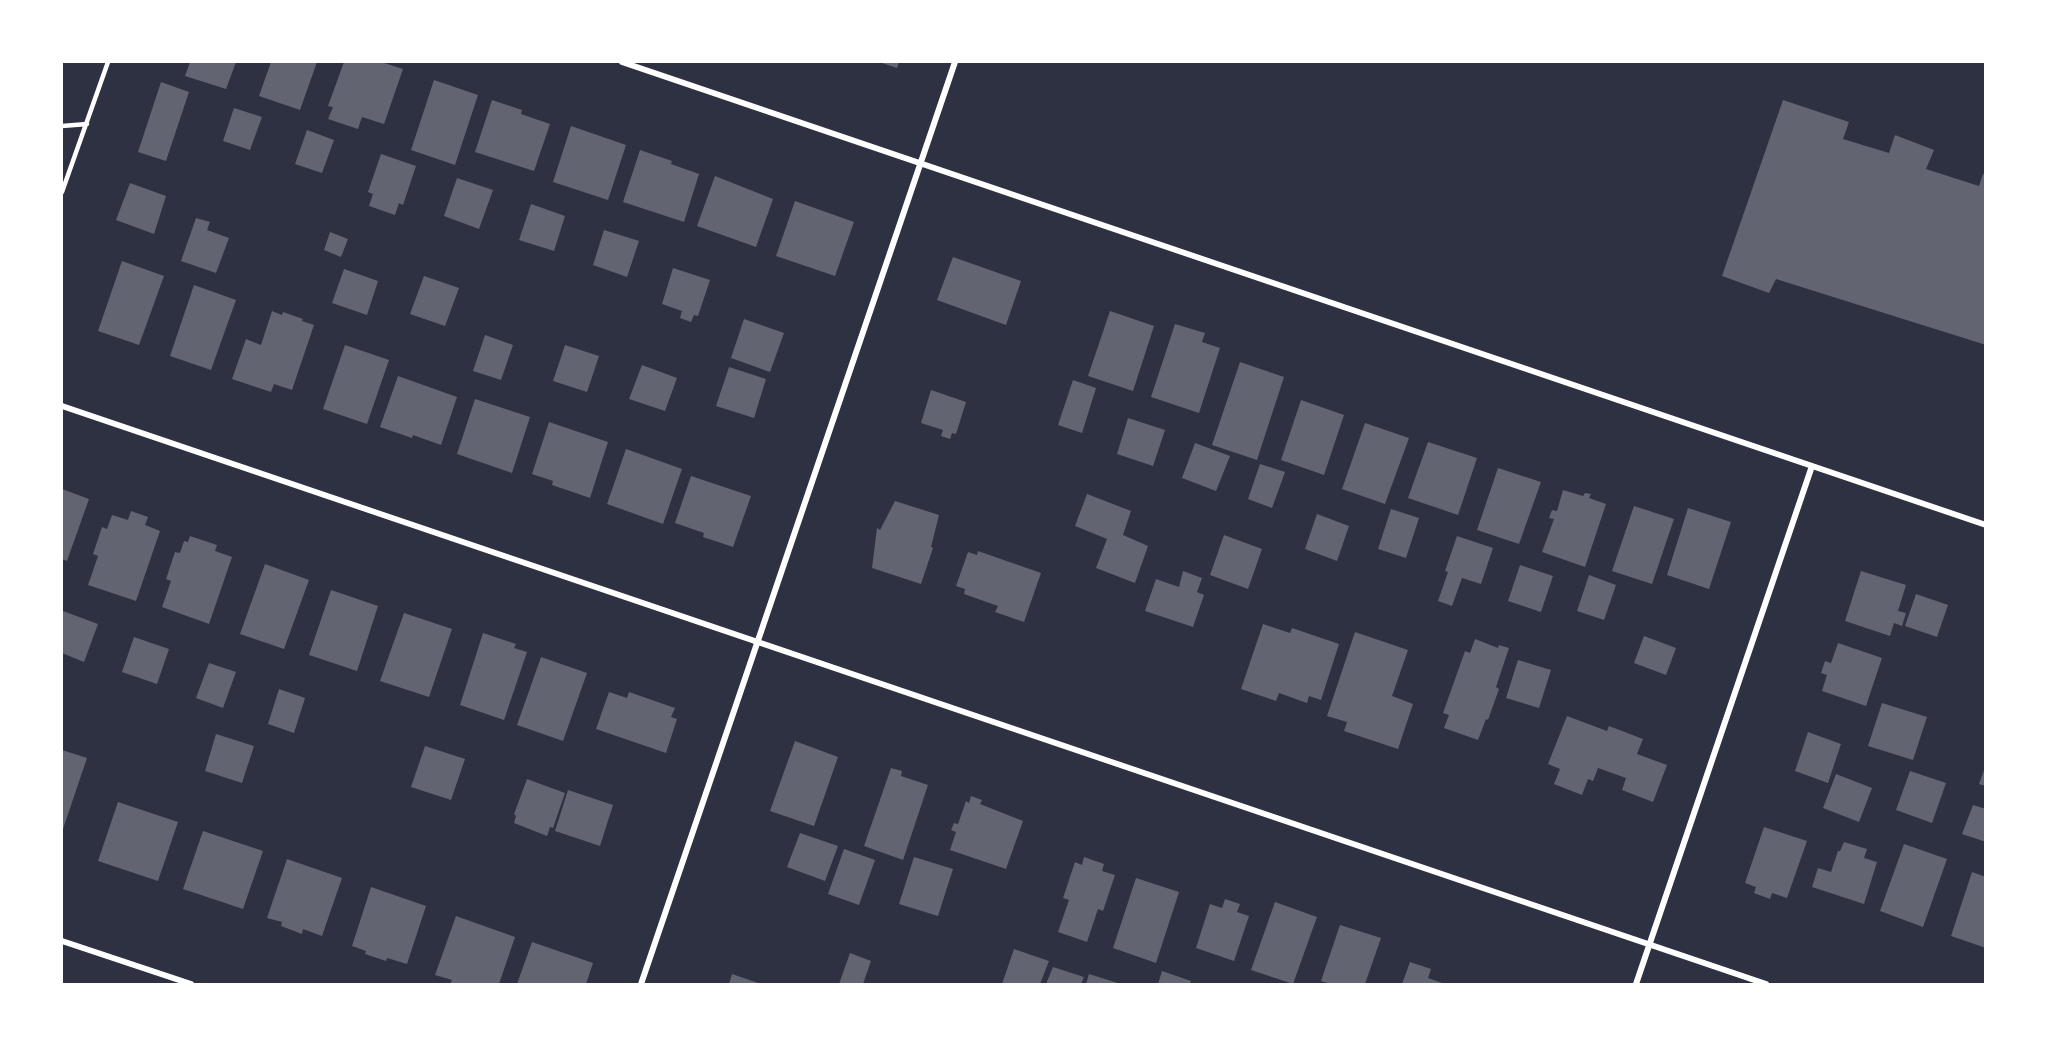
<!DOCTYPE html>
<style>
body{margin:0}
#map{position:relative;width:2047px;height:1046px;overflow:hidden;background:#2d3142;font-family:Roboto,sans-serif}
canvas{display:block}
.frame{position:absolute;inset:0;border:63px solid #fff;pointer-events:none}
</style>
<div id="map">
<canvas width="2047" height="1046"></canvas>
<div class="frame"></div>
</div>
<script>
const ctx = document.querySelector('canvas').getContext('2d');
ctx.lineJoin = 'round';
function fillPath(path, color) { ctx.fillStyle = color; ctx.fill(path, 'evenodd'); }
const shape = rows => new Path2D(rows.map(r => 'M' + r).join(''));
function strokePath(path, color, width, dash) { ctx.strokeStyle = color; ctx.lineWidth = width; ctx.lineCap = dash ? 'butt' : 'round'; ctx.setLineDash(dash || []); ctx.stroke(path); }
const building = shape([
 [190,62,236,62,226,89,185,76],
 [271,62,317,62,300,110,259,96],
 [344,62,381,62,403,69,384,124,362,117,358,129,328,119,333,107,328,106],
 [879,62,899,62,897,68],
 [434,80,478,95,455,165,411,150],
 [161,82,189,92,166,161,138,152],
 [492,100,522,110,521,114,550,124,534,171,475,152],
 [1783,100,1849,122,1843,139,1889,153,1895,135,1934,150,1926,169,1979,186,1983,174,1986,175,1986,345,1776,279,1769,293,1722,276],
 [234,108,262,117,250,150,223,141],
 [571,126,626,145,608,200,553,182],
 [307,130,334,140,322,173,295,164],
 [640,150,672,161,671,164,699,174,684,222,623,202],
 [381,154,416,166,403,205,399,203,395,215,369,206,373,194,368,192],
 [715,176,773,199,756,247,697,226],
 [457,178,493,190,479,229,444,216],
 [130,183,166,196,154,234,116,220],
 [795,201,854,222,835,276,776,256],
 [531,204,565,216,554,251,519,240],
 [196,218,210,222,207,230,229,238,216,273,181,261],
 [604,230,639,241,627,277,593,265],
 [330,232,348,239,341,257,324,250],
 [953,257,1021,281,1006,325,937,300],
 [122,261,164,276,139,345,98,331],
 [673,268,710,280,698,316,694,315,691,322,680,318,682,311,662,304],
 [344,269,378,281,367,315,332,303],
 [424,276,459,288,445,326,410,314],
 [194,285,236,300,211,370,170,356],
 [272,311,282,315,283,312,303,319,302,321,314,325,292,390,274,384,271,392,232,379,246,339,261,345],
 [1110,311,1154,326,1133,391,1088,376],
 [744,319,784,333,770,372,731,358],
 [1175,324,1205,333,1202,342,1220,348,1199,413,1151,397],
 [485,335,513,345,501,380,473,371],
 [345,345,389,360,367,424,323,409],
 [565,345,599,356,587,392,553,381],
 [1240,362,1284,377,1257,460,1212,445],
 [642,365,677,378,665,411,629,399],
 [729,367,766,379,754,418,716,406],
 [398,376,457,397,441,445,413,435,412,438,380,427],
 [1073,380,1096,388,1082,433,1058,425],
 [931,390,966,402,956,434,952,433,950,439,941,436,943,430,921,423],
 [475,399,530,417,512,473,457,454],
 [1301,400,1344,415,1324,475,1281,460],
 [1128,418,1165,430,1153,466,1117,454],
 [549,422,608,442,590,498,552,485,553,481,532,474],
 [1365,423,1409,438,1385,504,1342,489],
 [1428,442,1477,458,1458,515,1408,498],
 [1195,443,1230,456,1216,491,1182,478],
 [626,449,682,469,663,524,607,504],
 [1260,464,1285,472,1272,508,1248,499],
 [1498,468,1541,482,1519,544,1477,530],
 [691,476,751,496,733,547,703,537,704,533,675,523],
 [62,489,89,499,67,561,62,559],
 [1563,490,1583,496,1585,493,1591,494,1589,498,1606,504,1585,567,1542,552,1554,519,1549,518,1552,510,1557,511],
 [1087,494,1131,511,1123,535,1148,546,1135,583,1096,568,1107,539,1075,526],
 [895,501,939,515,931,547,933,548,921,584,872,568,877,528,880,530],
 [1634,506,1674,519,1652,584,1612,571],
 [1688,508,1731,522,1709,589,1667,575],
 [1391,509,1419,518,1406,558,1378,549],
 [131,511,148,517,145,525,160,531,136,601,88,585,98,556,93,554,102,527,107,529,112,515,128,520],
 [1317,514,1349,526,1337,561,1305,549],
 [1224,535,1262,549,1248,589,1210,575],
 [190,536,217,545,215,551,232,557,209,624,162,607,171,581,166,579,175,552,180,553,184,541,188,542],
 [1457,536,1493,548,1481,584,1462,578,1452,606,1438,601,1448,572,1445,571],
 [978,551,1041,573,1024,622,995,612,998,606,964,594,965,589,956,586,968,552,977,555],
 [265,564,309,580,284,649,240,634],
 [1520,565,1553,576,1541,612,1508,601],
 [1183,571,1202,578,1197,592,1204,595,1193,627,1145,611,1156,579,1179,587],
 [1861,571,1906,585,1898,611,1906,613,1902,626,1894,623,1890,636,1845,621],
 [1589,575,1616,585,1604,620,1577,611],
 [331,590,378,606,357,671,309,655],
 [1916,594,1948,605,1937,637,1905,626],
 [63,611,98,624,84,662,62,653,62,616],
 [404,613,452,629,429,697,380,681],
 [1263,624,1290,633,1292,628,1339,644,1321,700,1309,696,1307,703,1279,693,1276,701,1241,689],
 [1355,632,1408,650,1392,696,1413,704,1398,749,1344,731,1347,722,1327,716],
 [483,633,516,644,514,648,527,652,504,720,460,705],
 [1644,636,1676,648,1666,675,1634,663],
 [134,637,169,649,157,684,122,672],
 [1475,639,1498,648,1499,645,1509,648,1496,687,1499,689,1488,720,1486,719,1478,740,1444,728,1449,715,1443,713,1465,651,1470,653],
 [1838,643,1882,658,1866,706,1822,691,1827,675,1821,673,1825,661,1831,663],
 [541,657,587,673,563,741,517,725],
 [1518,660,1551,670,1539,708,1506,698],
 [209,663,236,672,223,708,196,698],
 [279,689,305,698,294,733,268,724],
 [609,692,627,698,629,692,675,708,671,717,677,719,666,753,596,729],
 [1882,703,1927,717,1913,760,1868,746],
 [1567,716,1607,731,1609,726,1643,739,1637,754,1667,765,1653,802,1622,790,1626,778,1598,768,1593,781,1588,779,1582,795,1554,784,1560,769,1548,764],
 [1808,732,1841,744,1828,783,1795,771],
 [216,734,254,746,242,783,205,771],
 [795,741,838,757,814,826,770,811],
 [425,746,465,759,451,800,411,787],
 [62,750,87,758,62,832],
 [1986,765,1986,786,1979,784],
 [891,768,902,771,901,776,928,785,903,860,864,846],
 [1910,771,1946,783,1932,823,1896,810],
 [1836,774,1872,788,1859,822,1823,808],
 [527,779,565,793,553,828,550,827,547,836,514,823,516,816,514,814],
 [568,790,613,805,600,846,555,831],
 [971,796,982,800,980,804,1023,821,1006,869,950,850,956,832,951,830,954,823,958,824,966,801,969,803],
 [118,802,178,822,158,881,98,861],
 [1973,805,1986,809,1986,842,1962,834],
 [1764,827,1807,841,1787,898,1772,893,1770,899,1754,893,1756,887,1745,883],
 [203,831,263,851,243,909,183,889],
 [800,833,838,846,825,881,787,867],
 [1844,842,1867,849,1864,858,1877,862,1864,904,1812,887,1818,868,1831,872,1838,851,1840,851],
 [1904,844,1947,859,1923,927,1880,911],
 [844,849,875,860,859,905,828,894],
 [914,857,953,869,938,916,899,904],
 [1084,857,1104,864,1102,871,1115,875,1103,911,1098,909,1087,942,1058,932,1069,900,1063,898,1075,862,1082,865],
 [287,859,342,878,322,936,303,929,302,934,281,926,282,922,267,918],
 [1972,872,1986,877,1986,948,1951,936],
 [1136,878,1179,892,1156,963,1113,948],
 [371,887,426,906,407,964,387,958,386,961,365,954,366,951,352,946],
 [1225,899,1240,904,1237,912,1249,916,1234,961,1196,948,1210,904,1222,908],
 [1275,902,1317,917,1293,984,1251,970],
 [456,916,515,937,499,984,450,984,452,980,435,975],
 [1340,925,1381,938,1365,984,1331,984,1321,981],
 [532,942,593,963,586,984,517,984],
 [1014,949,1049,961,1040,984,1002,984],
 [850,953,871,961,863,984,839,984],
 [1410,962,1431,969,1428,978,1445,984,1402,984],
 [1053,967,1084,977,1081,984,1046,984],
 [1162,971,1191,981,1190,984,1158,984],
 [732,974,761,984,729,984],
 [1089,974,1121,984,1086,984]
]);
const service = shape([
 [62,126,87,124],
 [62,192,108,62]
]);
const minor = shape([
 [622,62,1986,525],
 [62,406,1766,984],
 [62,941,191,984],
 [641,984,955,62],
 [1636,984,1812,466]
]);
fillPath(building, '#626471');
strokePath(service, '#fff', 4.5);
strokePath(minor, '#fff', 6);
</script>
